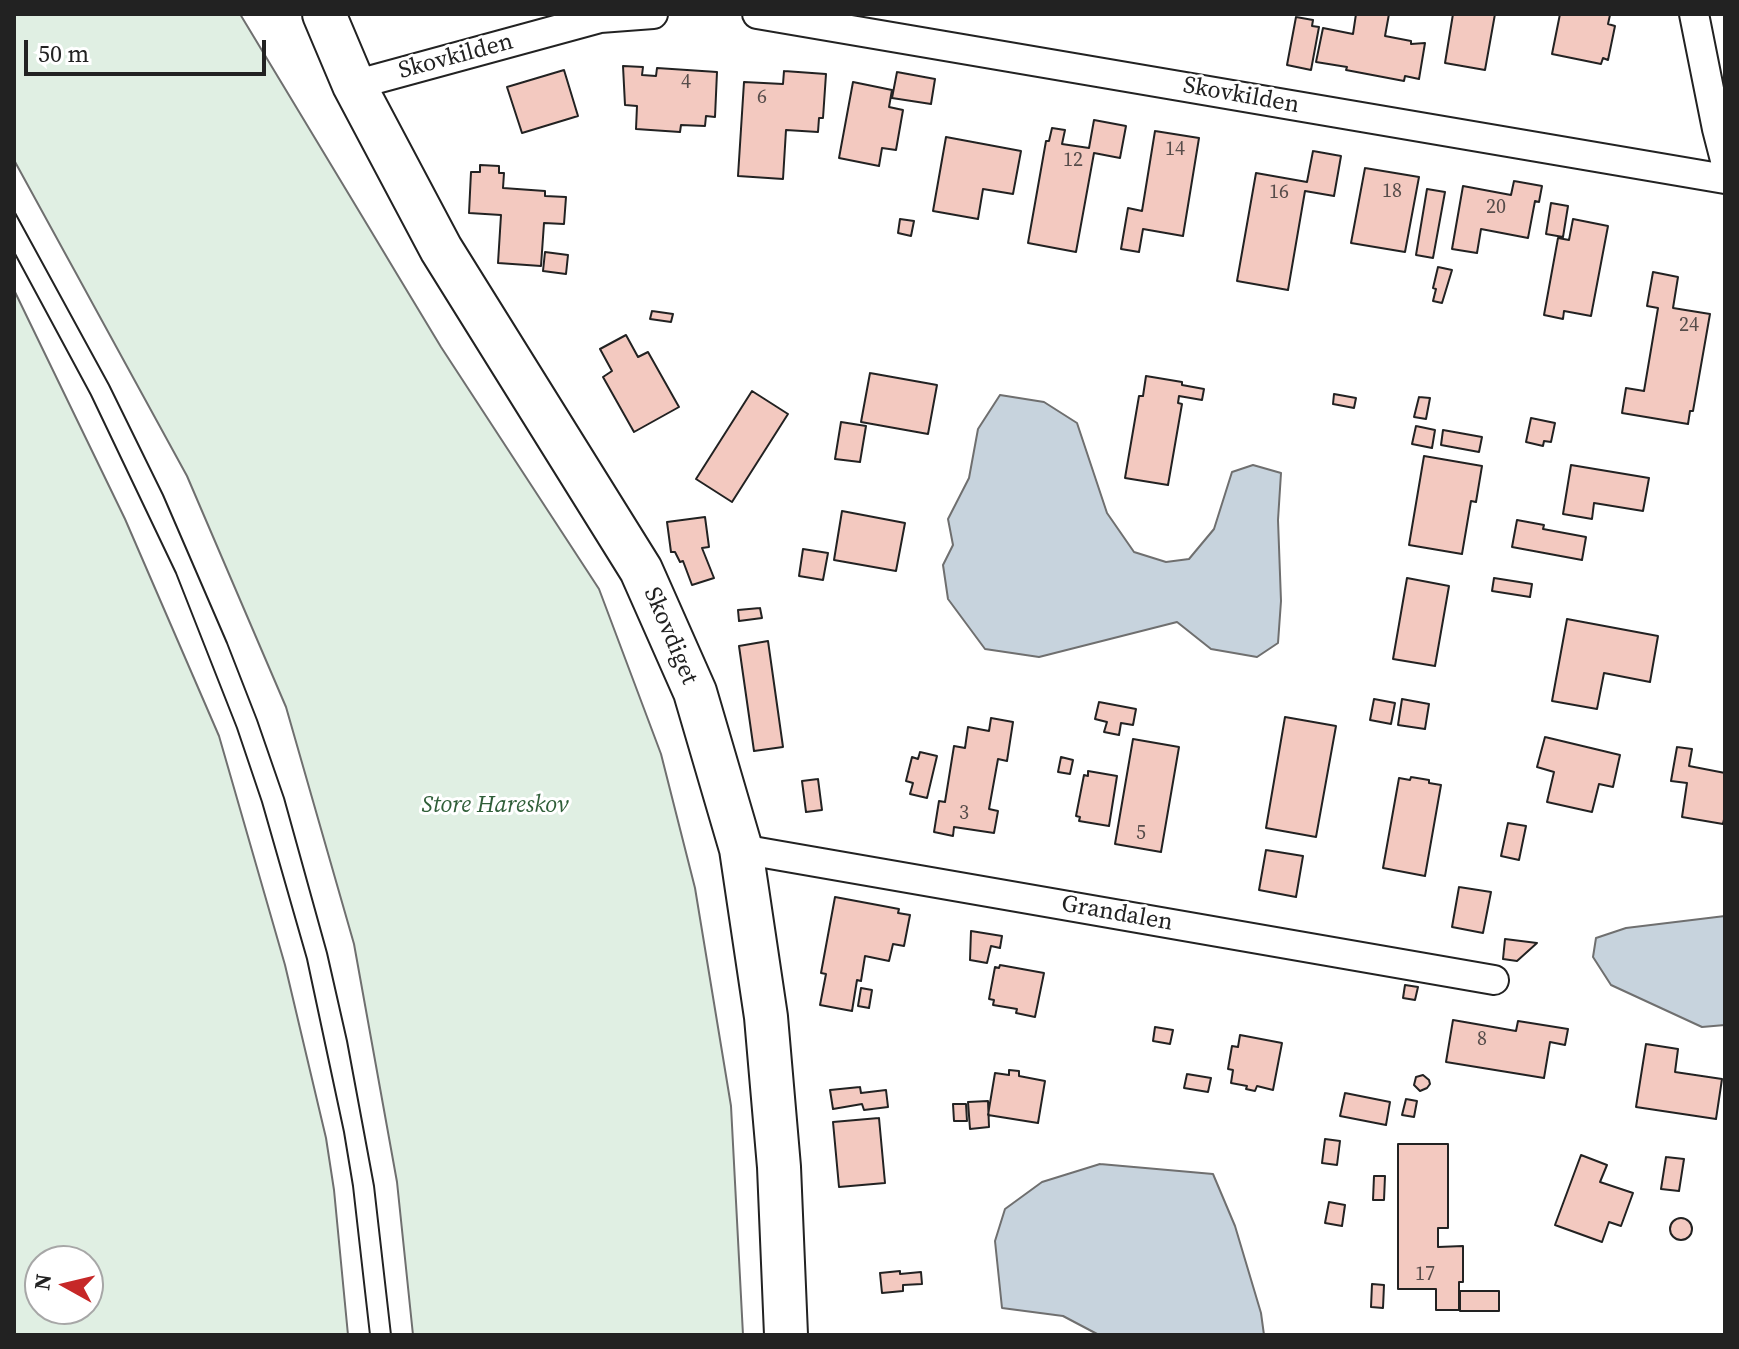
<!DOCTYPE html>
<style>
body{margin:0}
#map{position:relative;width:1739px;height:1349px;overflow:hidden;background:#fff;font-family:"Source Serif 4",serif}
canvas{display:block}
.frame{position:absolute;inset:0;border:16px solid #222;pointer-events:none}
.north{position:absolute;left:24px;top:1245px;width:80px;height:80px;box-sizing:border-box;background:#fff;border:2px solid #a7a7a7;border-radius:50%;rotate:278deg;font-size:22px;font-weight:700;line-height:32px;text-align:center;color:#222}
.north::after{content:'';display:block;margin:auto;width:28px;height:36px;background:#c62828;clip-path:polygon(50% 0,100% 100%,50% 72%,0 100%)}
.scale{position:absolute;left:24px;top:40px;width:242px;height:36px;box-sizing:border-box;border:4px solid #222;border-top:0;padding-left:10px;font-size:24px;line-height:28px;white-space:nowrap;color:#222;-webkit-text-stroke:6px #fff;paint-order:stroke}
</style>
<div id="map">
<canvas width="1739" height="1349"></canvas>
<div class="frame"></div>
<div class="north">N</div>
<div class="scale">50 m</div>
</div>
<script>
const ctx = document.querySelector('canvas').getContext('2d');
ctx.lineJoin = 'round';
function fillPath(path, color) { ctx.fillStyle = color; ctx.fill(path, 'evenodd'); }
const shape = rows => new Path2D(rows.map(r => 'M' + r).join(''));
function strokePath(path, color, width, dash) { ctx.strokeStyle = color; ctx.lineWidth = width; ctx.lineCap = dash ? 'butt' : 'round'; ctx.setLineDash(dash || []); ctx.stroke(path); }
function write(font, color, halo, rows, align = 'center') {
  ctx.font = font + ' "Source Serif 4",serif'; ctx.lineWidth = 6; ctx.setLineDash([]); ctx.textBaseline = 'middle'; ctx.strokeStyle = halo; ctx.fillStyle = color; for (const [text, x, y, turn = 0] of rows) {
    ctx.save(); ctx.translate(x, y); ctx.rotate((+turn || 0) * Math.PI / 180); ctx.textAlign = isNaN(turn) ? turn : align; if (halo) ctx.strokeText(text, 0, 0); ctx.fillText(text, 0, 0); ctx.restore();
  }
}
const green = shape([
 [14,14,240,14,441,347,599,589,661,754,695,888,731,1106,743,1335,413,1335,397,1182,354,944,286,707,187,476,14,160,14,14],
 [14,290,125,519,219,736,285,965,326,1138,334,1190,348,1335,14,1335,14,290],
 [40,1261,88,1261,88,1309,40,1309,40,1261]
]);
const water = shape([
 [1000,395,1044,402,1077,423,1107,513,1134,552,1166,562,1189,559,1214,529,1232,472,1253,465,1281,473,1278,520,1281,601,1278,643,1257,657,1211,649,1177,622,1039,657,985,649,948,599,943,565,953,545,948,519,969,478,978,429,1000,395],
 [1725,916,1725,1025,1702,1027,1611,985,1593,957,1596,938,1626,928,1725,916],
 [1100,1164,1213,1174,1235,1226,1261,1313,1264,1335,1099,1335,1063,1316,1002,1308,995,1241,1005,1209,1042,1182,1100,1164]
]);
const building = shape([
 [1356,14,1389,14,1385,36,1411,41,1411,44,1425,43,1419,79,1405,76,1404,81,1346,70,1347,67,1316,62,1323,28,1353,34,1356,14],
 [1453,14,1495,14,1485,70,1445,63,1453,14],
 [1560,14,1610,15,1608,24,1615,26,1608,60,1603,58,1601,64,1552,54,1560,14],
 [1296,17,1313,20,1312,26,1319,27,1311,70,1287,65,1296,17],
 [623,66,643,67,642,75,656,76,657,68,717,72,715,117,706,116,705,126,681,125,680,132,636,129,637,106,625,105,623,66],
 [564,70,578,116,522,133,507,87,564,70],
 [784,71,826,74,823,118,819,118,818,132,786,130,783,179,738,176,744,82,783,84,784,71],
 [897,72,935,79,931,104,892,98,897,72],
 [853,82,892,90,889,107,903,110,896,150,882,148,879,166,839,158,853,82],
 [1094,120,1126,126,1120,158,1094,153,1076,252,1028,243,1046,141,1049,141,1052,128,1065,130,1062,144,1089,148,1094,120],
 [1155,131,1199,138,1183,236,1143,229,1139,252,1121,249,1128,208,1142,211,1155,131],
 [946,137,1021,151,1013,194,983,189,978,219,933,211,946,137],
 [1313,151,1341,156,1334,196,1305,191,1288,290,1237,281,1256,173,1307,182,1313,151],
 [480,165,499,166,499,173,504,173,503,188,545,191,545,196,566,197,564,224,544,223,541,266,498,263,501,215,469,213,471,172,480,172,480,165],
 [1365,168,1419,177,1405,252,1351,243,1365,168],
 [1514,181,1542,186,1539,202,1535,201,1528,238,1481,229,1477,253,1452,249,1463,186,1511,195,1514,181],
 [1427,189,1445,192,1433,258,1416,255,1427,189],
 [1551,203,1568,206,1563,237,1546,234,1551,203],
 [900,219,914,221,911,236,898,233,900,219],
 [1573,219,1608,226,1591,316,1564,311,1563,319,1544,315,1558,238,1569,240,1573,219],
 [545,252,568,255,566,274,543,271,545,252],
 [1438,267,1452,270,1442,303,1433,301,1436,289,1433,288,1438,267],
 [1653,272,1678,277,1673,308,1710,314,1693,411,1690,411,1688,424,1622,413,1626,388,1644,391,1658,308,1647,306,1653,272],
 [652,311,673,314,671,322,650,319,652,311],
 [626,335,638,357,648,352,679,407,634,432,603,377,612,371,600,349,626,335],
 [870,373,937,385,928,434,861,422,870,373],
 [1146,376,1182,382,1182,385,1204,389,1202,400,1179,396,1178,403,1182,404,1168,485,1125,478,1139,396,1143,396,1146,376],
 [752,391,788,414,732,502,696,479,752,391],
 [1334,394,1356,398,1354,408,1333,404,1334,394],
 [1419,397,1430,398,1426,419,1414,417,1419,397],
 [1531,418,1555,423,1551,442,1544,441,1543,446,1526,442,1531,418],
 [841,422,866,426,860,462,835,459,841,422],
 [1416,426,1435,430,1432,448,1412,444,1416,426],
 [1443,430,1482,437,1479,452,1441,445,1443,430],
 [1424,456,1482,466,1476,502,1471,501,1462,554,1409,545,1424,456],
 [1571,465,1649,478,1643,511,1594,503,1592,519,1563,514,1571,465],
 [842,511,905,523,896,571,834,560,842,511],
 [705,517,709,547,702,548,714,578,692,585,683,561,680,562,675,552,671,552,667,522,705,517],
 [1517,520,1544,525,1543,529,1586,537,1582,560,1512,547,1517,520],
 [803,549,828,553,823,580,799,576,803,549],
 [1407,578,1449,586,1435,666,1393,659,1407,578],
 [1494,578,1532,584,1530,597,1492,591,1494,578],
 [760,608,762,618,739,621,738,610,760,608],
 [1567,619,1658,636,1650,682,1604,673,1597,709,1552,701,1567,619],
 [768,641,783,747,754,751,739,646,768,641],
 [1374,699,1395,703,1391,724,1370,720,1374,699],
 [1402,699,1429,704,1425,729,1398,725,1402,699],
 [1099,702,1136,709,1133,725,1121,723,1119,735,1104,732,1107,722,1095,719,1099,702],
 [1285,717,1336,726,1316,837,1266,828,1285,717],
 [991,718,1013,722,1007,761,998,759,989,809,998,811,994,833,954,827,953,836,934,832,939,801,945,802,954,746,965,748,968,727,989,731,991,718],
 [1545,737,1620,755,1613,787,1599,784,1592,812,1547,802,1554,772,1537,767,1545,737],
 [1133,739,1179,747,1161,852,1115,844,1133,739],
 [1677,747,1692,749,1689,766,1725,773,1725,815,1723,824,1682,817,1687,783,1671,781,1677,747],
 [920,752,937,756,927,798,910,794,913,783,906,781,912,757,918,759,920,752],
 [1061,757,1073,760,1070,774,1058,772,1061,757],
 [1088,771,1117,776,1109,826,1079,821,1080,817,1076,816,1084,775,1088,776,1088,771],
 [1411,777,1429,780,1429,783,1441,785,1425,876,1383,868,1399,778,1410,780,1411,777],
 [818,779,822,810,806,812,802,781,818,779],
 [1508,823,1526,826,1519,860,1501,856,1508,823],
 [1266,850,1303,856,1296,897,1259,890,1266,850],
 [1459,887,1491,892,1483,933,1452,927,1459,887],
 [835,897,899,909,898,913,910,915,904,946,893,944,889,961,865,956,861,981,857,980,852,1011,820,1005,826,974,821,973,835,897],
 [971,931,1002,936,1000,948,991,946,987,963,970,960,971,931],
 [1505,939,1537,943,1517,961,1503,959,1505,939],
 [1000,965,1044,973,1035,1017,1016,1013,1017,1009,993,1005,994,1000,989,999,995,967,999,968,1000,965],
 [1405,985,1418,987,1415,1000,1403,998,1405,985],
 [861,988,872,990,869,1008,858,1006,861,988],
 [1453,1020,1516,1031,1518,1021,1568,1029,1565,1045,1550,1042,1544,1078,1446,1062,1453,1020],
 [1155,1027,1173,1030,1170,1044,1153,1041,1155,1027],
 [1240,1035,1282,1043,1273,1090,1257,1086,1255,1091,1246,1089,1247,1086,1231,1083,1233,1070,1228,1069,1232,1046,1238,1047,1240,1035],
 [1646,1044,1678,1049,1675,1072,1722,1079,1716,1119,1636,1107,1646,1044],
 [1009,1070,1019,1071,1019,1076,1045,1081,1038,1123,988,1115,995,1073,1009,1075,1009,1070],
 [1187,1074,1211,1078,1208,1092,1184,1088,1187,1074],
 [1423,1075,1429,1080,1430,1084,1427,1088,1420,1091,1414,1085,1416,1077,1423,1075],
 [860,1087,861,1093,886,1090,888,1107,864,1110,862,1104,833,1109,830,1090,860,1087],
 [1345,1093,1390,1102,1386,1125,1340,1116,1345,1093],
 [1406,1099,1417,1101,1414,1117,1402,1115,1406,1099],
 [988,1101,989,1127,970,1129,968,1102,988,1101],
 [953,1104,966,1104,967,1121,954,1121,953,1104],
 [879,1118,885,1183,839,1187,833,1122,879,1118],
 [1325,1139,1340,1141,1337,1165,1322,1163,1325,1139],
 [1398,1144,1448,1144,1448,1228,1438,1228,1438,1247,1463,1246,1463,1282,1459,1282,1459,1310,1436,1310,1436,1289,1398,1289,1398,1144],
 [1581,1155,1607,1165,1600,1182,1633,1193,1621,1226,1609,1222,1602,1242,1555,1225,1581,1155],
 [1666,1157,1684,1159,1679,1191,1661,1189,1666,1157],
 [1374,1176,1385,1176,1384,1200,1373,1200,1374,1176],
 [1329,1202,1345,1205,1342,1226,1325,1223,1329,1202],
 '1670 1229a11 11 0 1 1 22 0a11 11 0 1 1-22 0Z',
 [900,1271,900,1274,921,1272,922,1284,903,1285,903,1291,882,1293,880,1273,900,1271],
 [1372,1284,1384,1285,1383,1308,1371,1307,1372,1284],
 [1460,1291,1499,1291,1499,1311,1460,1311,1460,1291]
]);
const street = shape([
 [757,14,1725,179],
 [1694,14,1717,129,1725,160],
 [354,85,600,18,653,14],
 [741,849,1494,980]
]);
const secondary = shape([
 [324,14,354,85,441,249,641,570,695,692,741,849,766,1017,779,1167,786,1335]
]);
const tram = shape([
 [14,211,109,385,163,495,227,643,257,720,284,798,327,953,347,1041,374,1186,391,1335],
 [14,252,91,395,176,573,237,728,262,802,307,959,344,1132,353,1186,370,1335]
]);
const numberNames = [
 ["4",686,83],
 ["6",762,98],
 ["14",1175,150],
 ["12",1073,161],
 ["18",1392,192],
 ["16",1279,193],
 ["20",1496,208],
 ["24",1689,326],
 ["3",964,814],
 ["5",1141,834],
 ["8",1482,1040],
 ["17",1425,1275]
];
const streetNames = [
 ["Skovkilden",456,57,-15],
 ["Skovkilden",1241,96,10],
 ["Skovdiget",670,636,67],
 ["Grandalen",1117,914,10]
];
const parkNames = [
 ["Store Hareskov",495,806]
];
fillPath(green, '#e0efe3');
strokePath(green, '#6f6f6f', 2);
fillPath(water, '#c7d3dd');
strokePath(water, '#6f6f6f', 2);
fillPath(building, '#f3c9c0');
strokePath(building, '#222', 2);
strokePath(street, '#222', 32);
strokePath(secondary, '#222', 46);
strokePath(street, '#fff', 28);
strokePath(secondary, '#fff', 42);
strokePath(tram, '#222', 2);
write('20px', '#564c4a', null, numberNames);
write('24px', '#222', '#fff', streetNames);
write('italic 24px', '#2f5e38', '#fff', parkNames);
</script>
